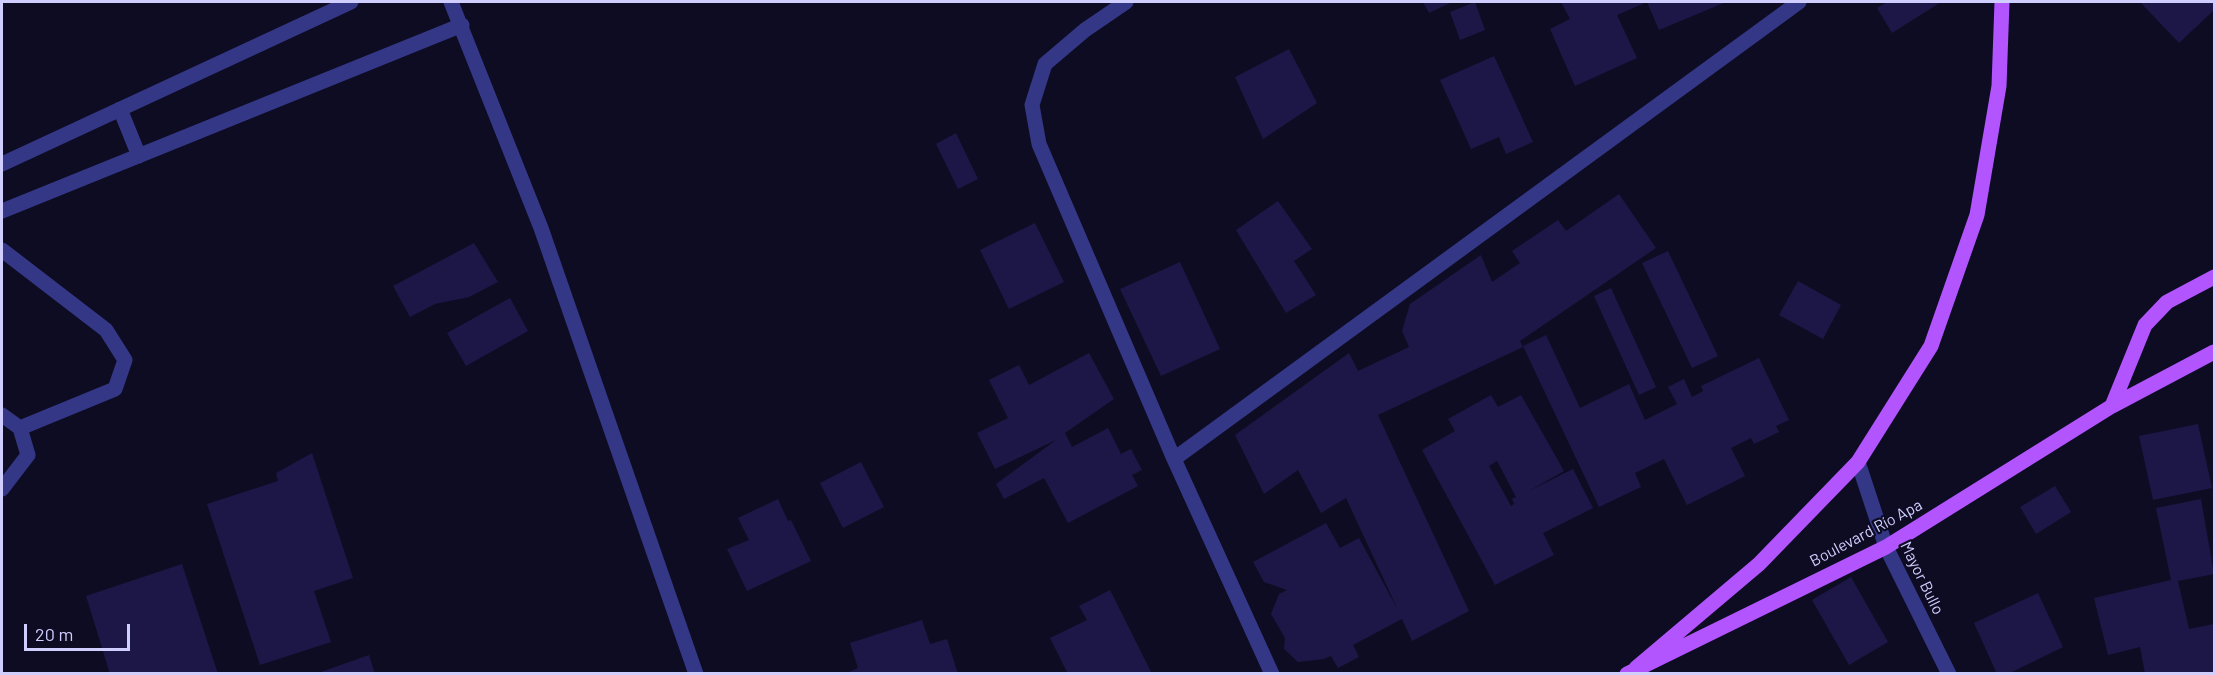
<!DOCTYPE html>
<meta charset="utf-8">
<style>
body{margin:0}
#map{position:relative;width:2216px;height:675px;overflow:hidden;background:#0e0c23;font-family:Barlow,sans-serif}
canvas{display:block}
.frame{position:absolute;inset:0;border:3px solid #d0ceff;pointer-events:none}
.scale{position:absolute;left:24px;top:624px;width:106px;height:27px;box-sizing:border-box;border:3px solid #d0ceff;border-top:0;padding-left:8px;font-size:18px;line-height:21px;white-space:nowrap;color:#d0ceff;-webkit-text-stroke:4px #0e0c23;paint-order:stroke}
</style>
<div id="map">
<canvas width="2216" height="675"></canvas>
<div class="frame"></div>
<div class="scale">20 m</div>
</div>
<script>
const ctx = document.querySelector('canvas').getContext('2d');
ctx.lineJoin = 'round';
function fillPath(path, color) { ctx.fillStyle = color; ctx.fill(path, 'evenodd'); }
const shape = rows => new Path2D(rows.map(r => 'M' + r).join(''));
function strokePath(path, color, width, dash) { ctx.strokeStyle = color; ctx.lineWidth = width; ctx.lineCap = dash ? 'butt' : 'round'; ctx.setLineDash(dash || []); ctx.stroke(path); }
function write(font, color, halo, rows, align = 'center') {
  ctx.font = font + ' Barlow,sans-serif'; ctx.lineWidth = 4.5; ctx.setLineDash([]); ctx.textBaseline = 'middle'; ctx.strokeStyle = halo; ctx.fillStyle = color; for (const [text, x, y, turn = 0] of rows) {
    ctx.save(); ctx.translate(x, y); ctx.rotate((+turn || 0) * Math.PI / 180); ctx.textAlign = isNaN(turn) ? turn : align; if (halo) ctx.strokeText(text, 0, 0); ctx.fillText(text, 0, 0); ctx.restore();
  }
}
const building = shape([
 [1423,2,1452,2,1429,13],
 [1475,2,1485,30,1460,40,1450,12],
 [1561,2,1647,2,1617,15,1637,58,1575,86,1550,29,1570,19],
 [1647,2,1726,2,1659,30],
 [1887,2,1941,2,1892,33,1877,8],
 [2140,2,2214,2,2214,10,2179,43],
 [1289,49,1317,103,1263,139,1235,77],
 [1494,56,1533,142,1506,154,1499,137,1471,149,1440,80],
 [956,133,978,179,958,189,936,144],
 [1619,194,1656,248,1520,341,1523,347,1378,415,1469,611,1412,641,1402,619,1353,645,1359,657,1338,668,1331,656,1324,659,1298,662,1284,649,1285,638,1271,614,1279,594,1287,590,1264,582,1253,562,1326,523,1340,548,1359,538,1398,610,1346,498,1321,513,1298,470,1264,494,1235,435,1349,353,1358,371,1409,347,1402,331,1410,304,1481,255,1492,282,1520,263,1512,251,1558,220,1566,231],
 [1278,201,1312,249,1294,261,1316,295,1286,313,1236,230],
 [1035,223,1064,282,1009,309,980,250],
 [474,243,498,282,469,297,435,304,410,317,393,286],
 [1668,251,1718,356,1692,368,1642,263],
 [1180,262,1220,349,1161,376,1120,289],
 [1798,281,1841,305,1823,339,1779,315],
 [1611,288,1656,387,1639,395,1594,296],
 [510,298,528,331,466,366,447,333],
 [1546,335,1580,408,1629,384,1645,420,1677,404,1668,387,1684,379,1692,397,1703,391,1701,386,1759,358,1789,420,1776,426,1779,432,1754,444,1751,438,1731,448,1745,476,1687,505,1664,459,1635,473,1641,487,1599,507,1523,346],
 [1089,353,1114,399,1065,433,1072,447,1108,428,1121,454,1131,449,1142,470,1132,475,1138,486,1068,523,1044,478,1004,499,996,484,1056,440,995,469,977,433,1008,418,989,380,1019,365,1029,385],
 [1491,395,1498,407,1521,395,1564,471,1529,491,1573,469,1593,508,1543,533,1554,555,1495,585,1422,450,1455,431,1448,419],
 [1497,461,1516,497,1512,499,1514,504,1511,506,1489,466],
 [2198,424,2212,488,2153,500,2139,436],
 [312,453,353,578,314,591,331,642,260,665,207,504,278,481,276,473],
 [861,462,884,507,843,528,820,483],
 [2055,486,2071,512,2036,534,2020,507],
 [778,499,788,521,791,520,811,561,747,591,727,549,749,540,738,518],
 [2201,499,2214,574,2178,581,2189,629,2214,624,2214,674,2145,674,2140,647,2108,655,2094,598,2171,580,2156,508],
 [182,564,218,674,110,674,86,596],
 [1851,577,1888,642,1849,665,1812,600],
 [1110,590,1152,674,1068,674,1050,638,1087,620,1079,606],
 [2038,593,2063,647,2008,674,1997,674,1974,623],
 [922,620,930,644,947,639,958,674,844,674,858,668,850,643],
 [369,655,375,674,318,674,318,673]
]);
const minor = shape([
 [451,2,541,228,696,674],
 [1126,2,1085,30,1045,64,1032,105,1039,144,1174,459,1272,674],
 [120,109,139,156],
 [2,164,351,2],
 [2,211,462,25],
 [2,250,106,330,125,360,115,389,20,428],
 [2,415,20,428,28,455,2,489],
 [1174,459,1799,2],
 [1858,462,1886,547,1949,674]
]);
const major = shape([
 [2112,406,2145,325,2167,302,2214,277],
 [1636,668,1759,564,1858,462,1931,346,1977,215,1999,86,2002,2],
 [1627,674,1886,547,2112,406,2214,352]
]);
const streetNames = [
 ["Boulevard Río Apa",1866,533,-28],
 ["Mayor Bullo",1922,578,64]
];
fillPath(building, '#1c1746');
strokePath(minor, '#333786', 15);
strokePath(major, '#b255ff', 15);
write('16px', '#d0ceff', '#0e0c23', streetNames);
</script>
